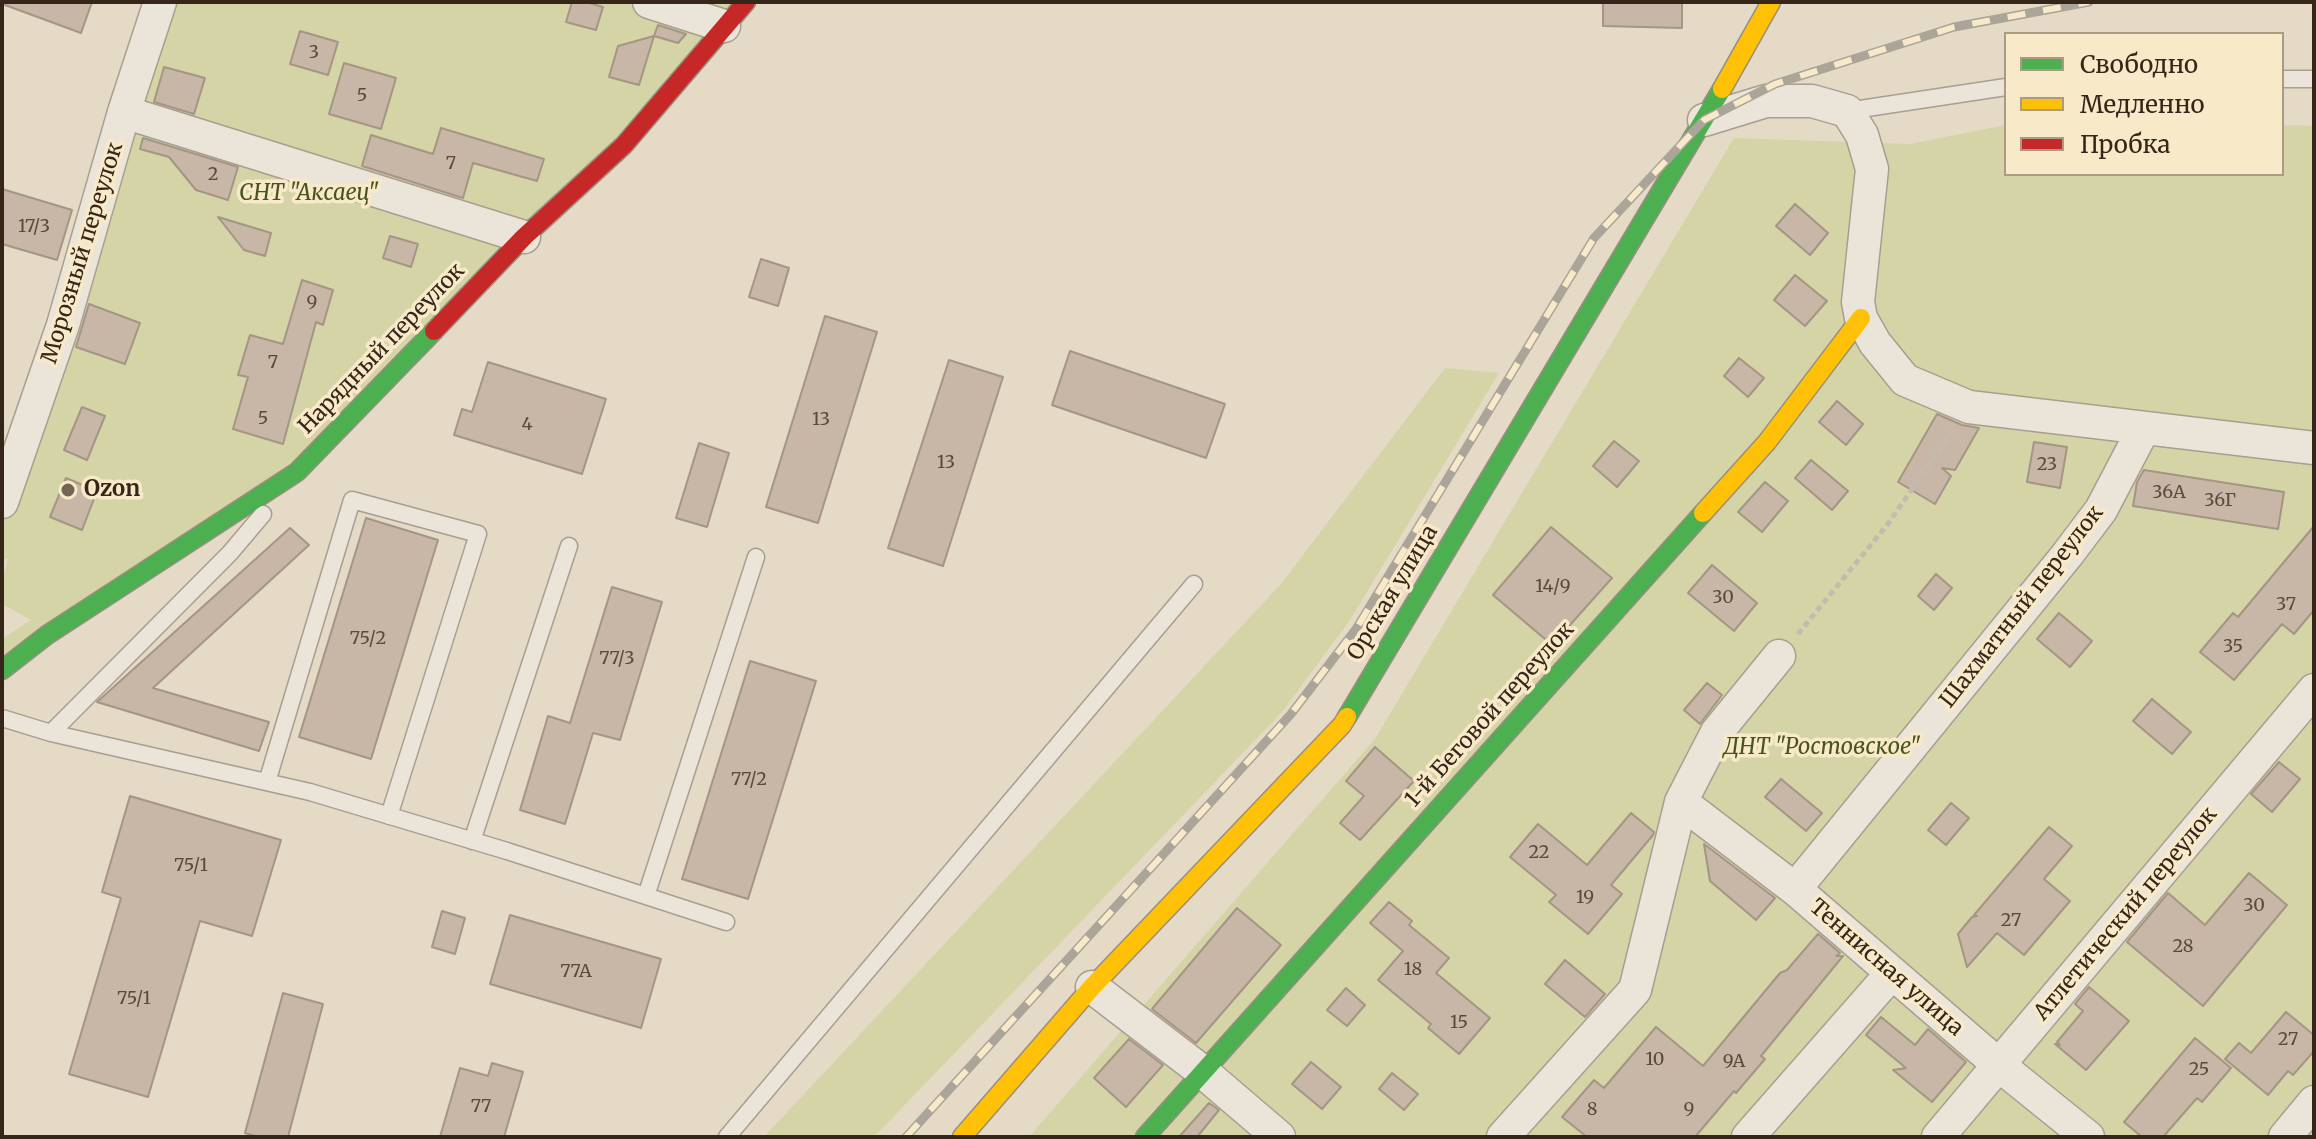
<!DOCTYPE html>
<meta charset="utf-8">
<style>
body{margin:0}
#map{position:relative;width:2316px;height:1139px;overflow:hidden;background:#e4dac5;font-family:Merriweather,serif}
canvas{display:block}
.frame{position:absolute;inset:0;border:4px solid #362619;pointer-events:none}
.legend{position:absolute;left:2004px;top:32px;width:280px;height:144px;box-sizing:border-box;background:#f8e9c8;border:2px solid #aa9b82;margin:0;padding:10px 14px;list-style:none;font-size:24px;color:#362619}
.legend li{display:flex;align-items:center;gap:16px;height:40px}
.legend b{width:40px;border:2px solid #aa9b82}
</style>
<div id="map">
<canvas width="2316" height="1139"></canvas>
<div class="frame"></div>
<ul class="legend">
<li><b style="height:10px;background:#4caf50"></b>Свободно</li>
<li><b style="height:10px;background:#ffc107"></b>Медленно</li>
<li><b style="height:10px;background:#c62828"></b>Пробка</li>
</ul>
</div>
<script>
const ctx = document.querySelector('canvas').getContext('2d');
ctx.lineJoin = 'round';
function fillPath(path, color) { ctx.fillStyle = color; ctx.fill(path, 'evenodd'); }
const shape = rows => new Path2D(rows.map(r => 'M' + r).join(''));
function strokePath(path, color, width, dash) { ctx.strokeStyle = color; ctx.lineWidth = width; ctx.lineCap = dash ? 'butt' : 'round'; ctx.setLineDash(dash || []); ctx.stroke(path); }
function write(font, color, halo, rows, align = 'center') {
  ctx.font = font + ' Merriweather,serif'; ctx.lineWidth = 7; ctx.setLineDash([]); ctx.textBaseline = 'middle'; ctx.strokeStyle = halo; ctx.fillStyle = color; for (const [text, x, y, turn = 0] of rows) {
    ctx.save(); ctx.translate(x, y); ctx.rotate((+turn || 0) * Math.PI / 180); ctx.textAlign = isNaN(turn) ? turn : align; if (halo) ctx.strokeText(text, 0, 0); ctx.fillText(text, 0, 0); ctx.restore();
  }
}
const green = shape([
 [171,2,753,2,375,405,2,666,2,639,31,620,2,604,2,584,8,559,2,558,2,511],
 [2006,125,2006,174,2282,174,2282,125,2314,126,2314,1137,1029,1137,1375,739,1734,138,1910,144],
 [1445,368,1499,373,1350,620,1282,712,874,1137,764,1137,1281,584]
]);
const building = shape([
 [5,2,92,2,81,33,5,5,5,2],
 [572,2,586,2,603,7,596,30,566,22,572,2],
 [1603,2,1682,2,1682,28,1603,26,1603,2],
 [658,25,686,34,678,43,654,36,658,25],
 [300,31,338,42,328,75,290,64,300,31],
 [654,36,639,85,609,77,618,46,654,36],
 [344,63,396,78,381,129,329,114,344,63],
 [164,67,205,78,194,114,154,102,164,67],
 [441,128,544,159,537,181,473,163,463,198,362,166,371,135,433,154,441,128],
 [143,138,238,167,228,200,196,190,169,157,140,149,143,138],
 [2,189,72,210,57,260,2,244,2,189],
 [1795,204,1828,233,1810,255,1776,226,1795,204],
 [218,217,271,233,265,256,244,250,218,217],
 [390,236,418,244,411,267,383,258,390,236],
 [761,259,789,268,778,306,749,297,761,259],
 [1795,275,1827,301,1805,326,1774,300,1795,275],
 [302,280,333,290,323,325,316,322,283,444,233,429,248,377,238,375,250,335,283,344,302,280],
 [89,304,140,323,125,364,76,347,89,304],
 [825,316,877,332,818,523,766,507,825,316],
 [1070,351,1225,404,1206,458,1052,405,1070,351],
 [1739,358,1764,378,1748,397,1724,376,1739,358],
 [949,360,1003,377,943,566,888,548,949,360],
 [488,362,606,399,582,474,454,435,462,409,472,412,488,362],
 [1837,401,1863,424,1846,445,1819,422,1837,401],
 [82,407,105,416,87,460,64,450,82,407],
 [1937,414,1962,425,1979,428,1955,470,1942,468,1951,476,1935,504,1898,482,1937,414],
 [1614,441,1639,461,1617,487,1593,466,1614,441],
 [2034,442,2067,447,2060,488,2027,482,2034,442],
 [699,443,729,453,707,527,676,518,699,443],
 [1811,460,1848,491,1832,510,1795,478,1811,460],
 [2144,470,2284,492,2278,529,2133,506,2137,482,2144,470],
 [66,478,97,491,82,530,50,517,66,478],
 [1765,482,1788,501,1762,532,1738,512,1765,482],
 [366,518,438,540,371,759,299,737,366,518],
 [2314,526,2314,610,2294,634,2282,624,2234,680,2200,652,2233,613,2238,617,2314,526],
 [1551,527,1612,578,1552,645,1493,595,1551,527],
 [290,528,309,545,153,688,269,722,259,751,97,702,290,528],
 [1712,565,1757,603,1734,631,1688,593,1712,565],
 [1936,574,1952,588,1934,610,1918,596,1936,574],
 [612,587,662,602,620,740,593,733,565,824,520,810,548,716,570,723,612,587],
 [2059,613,2092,641,2070,667,2037,639,2059,613],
 [750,661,816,681,748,899,682,879,750,661],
 [1707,683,1722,695,1700,724,1684,710,1707,683],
 [2152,699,2191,732,2172,754,2133,721,2152,699],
 [1375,747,1414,781,1360,840,1340,823,1364,796,1346,781,1375,747],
 [2279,762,2300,779,2272,812,2251,794,2279,762],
 [1781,779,1822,813,1806,831,1765,797,1781,779],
 [130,796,281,840,252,936,200,921,148,1097,69,1074,121,898,102,892,130,796],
 [1951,803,1969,818,1946,845,1928,830,1951,803],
 [1631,813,1654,832,1653,835,1611,885,1622,894,1588,934,1549,902,1556,895,1510,857,1538,824,1587,865,1631,813],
 [2049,827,2072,846,2044,879,2070,901,2024,955,1997,933,1967,967,1958,934,1972,917,1977,916,1974,915,2049,827],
 [1704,844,1775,898,1756,920,1710,881,1704,844],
 [2249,873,2287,905,2203,1006,2127,942,2168,893,2205,925,2249,873],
 [1389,902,1412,921,1409,925,1449,958,1436,973,1490,1018,1459,1054,1428,1028,1431,1024,1378,980,1403,951,1370,923,1389,902],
 [1237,908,1281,945,1196,1043,1152,1009,1237,908],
 [442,911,465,918,455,954,432,947,442,911],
 [510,915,661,959,641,1028,490,984,510,915],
 [1818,934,1840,953,1836,956,1843,956,1761,1056,1765,1059,1736,1093,1734,1091,1695,1137,1587,1137,1562,1117,1594,1080,1604,1088,1656,1027,1703,1066,1780,973,1787,970,1818,934],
 [1565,960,1605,994,1585,1017,1545,984,1565,960],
 [2089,987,2129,1021,2086,1070,2055,1044,2060,1045,2057,1042,2083,1011,2075,1004,2089,987],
 [1346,988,1365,1005,1347,1026,1327,1010,1346,988],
 [283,993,323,1004,288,1137,258,1137,245,1133,283,993],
 [2286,1012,2314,1035,2314,1051,2293,1075,2288,1071,2268,1095,2225,1059,2239,1043,2251,1053,2286,1012],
 [1881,1017,1915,1045,1928,1029,1966,1062,1932,1102,1893,1070,1906,1068,1866,1035,1881,1017],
 [2195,1038,2231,1068,2202,1102,2197,1098,2163,1137,2142,1137,2124,1122,2195,1038],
 [1129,1039,1163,1065,1126,1107,1094,1078,1129,1039],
 [1311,1062,1341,1087,1322,1109,1292,1084,1311,1062],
 [492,1063,523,1072,504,1137,440,1137,460,1068,488,1076,492,1063],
 [1392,1073,1418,1094,1404,1110,1379,1089,1392,1073],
 [1209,1103,1219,1110,1197,1137,1179,1137,1209,1103]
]);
const path = shape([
 [1798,634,1887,525,1954,429]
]);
const lane = shape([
 [2282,79,2314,79],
 [1847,111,2006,87],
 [2,718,51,733,310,792,507,851,726,922],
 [51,733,230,553,263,514],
 [267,782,352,500,478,534,389,816],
 [472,841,569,546],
 [646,896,756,557],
 [727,1137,1194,584]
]);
const street = shape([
 [649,2,724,26],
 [124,112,524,237],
 [1704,120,1766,101,1812,101,1847,111,1862,135,1872,169,1858,302,1861,318,1875,343,1905,380,1969,407,2314,448],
 [2,502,63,325,124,112,160,2],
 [1681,802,1795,889,2000,1066,2088,1137],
 [1795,889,2067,555,2101,510,2144,428],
 [1092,987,1203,1072,1279,1137],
 [1503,1137,1635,990,1681,802,1717,732,1779,656],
 [1748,1137,1892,973],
 [1938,1137,2314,690],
 [2285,1137,2314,1102]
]);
const fast = shape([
 [2,670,47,635,297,472,434,331],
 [1347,717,1722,89],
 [1145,1137,1703,513]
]);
const slow = shape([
 [1722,89,1771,2],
 [1703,513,1767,442,1861,318],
 [962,1137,1092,987,1342,725,1347,717]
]);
const jam = shape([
 [434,331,524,237,624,145,746,2]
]);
const rail = shape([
 [906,1137,1291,714,1356,629,1594,238,1704,120,1775,84,1954,27,2089,2]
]);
const markers = [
 [68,490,8,"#736555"]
];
const numberNames = [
 ["3",314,53],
 ["5",362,96],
 ["7",451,164],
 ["2",213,175],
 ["17/3",34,227],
 ["9",312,303],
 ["7",273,363],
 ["5",263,419],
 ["13",821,420],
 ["4",527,425],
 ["13",946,463],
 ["23",2047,465],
 ["36А",2169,493],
 ["36Г",2220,501],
 ["14/9",1553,587],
 ["30",1723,598],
 ["37",2286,605],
 ["75/2",368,639],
 ["35",2233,647],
 ["77/3",617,659],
 ["77/2",749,780],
 ["22",1539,853],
 ["75/1",191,866],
 ["19",1585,898],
 ["30",2254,906],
 ["27",2011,921],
 ["28",2183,947],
 ["18",1413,970],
 ["77А",576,972],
 ["75/1",134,999],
 ["15",1459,1023],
 ["27",2288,1040],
 ["10",1655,1060],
 ["9А",1734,1062],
 ["25",2199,1070],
 ["77",481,1107],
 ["8",1592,1110],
 ["9",1689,1110]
];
const parkNames = [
 ["СНТ \"Аксаец\"",309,194],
 ["ДНТ \"Ростовское\"",1822,748]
];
const streetNames = [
 ["Морозный переулок",83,253,-73],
 ["Нарядный переулок",382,349,-46],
 ["Орская улица",1393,593,-59],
 ["Шахматный переулок",2022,607,-52],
 ["1-й Беговой переулок",1490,715,-48],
 ["Атлетический переулок",2126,914,-50],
 ["Теннисная улица",1886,968,41]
];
const poiNames = [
 ["Ozon",84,490]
];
fillPath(green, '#d5d4a6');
fillPath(building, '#c8b7a6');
strokePath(building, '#a49585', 2);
strokePath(lane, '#a89e90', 19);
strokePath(street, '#a89e90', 35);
strokePath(fast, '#988e80', 21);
strokePath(slow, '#988e80', 21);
strokePath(jam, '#988e80', 21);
strokePath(path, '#c3bbb0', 5, [6, 4]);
strokePath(lane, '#ebe5d9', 16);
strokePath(street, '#ebe5d9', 32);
strokePath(fast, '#4caf50', 18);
strokePath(slow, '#ffc107', 18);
strokePath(jam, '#c62828', 18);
strokePath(rail, '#aaa499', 9);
strokePath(rail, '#f8e9c8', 6, [18]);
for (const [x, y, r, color] of markers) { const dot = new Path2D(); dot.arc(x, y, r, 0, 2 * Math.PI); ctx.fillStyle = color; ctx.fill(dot); strokePath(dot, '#f8e9c8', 3); }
write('18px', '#5a4a3c', null, numberNames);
write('italic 22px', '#48541d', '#f8e9c8', parkNames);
write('22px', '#362619', '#f8e9c8', streetNames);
write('bold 22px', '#362619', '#f8e9c8', poiNames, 'left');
</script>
